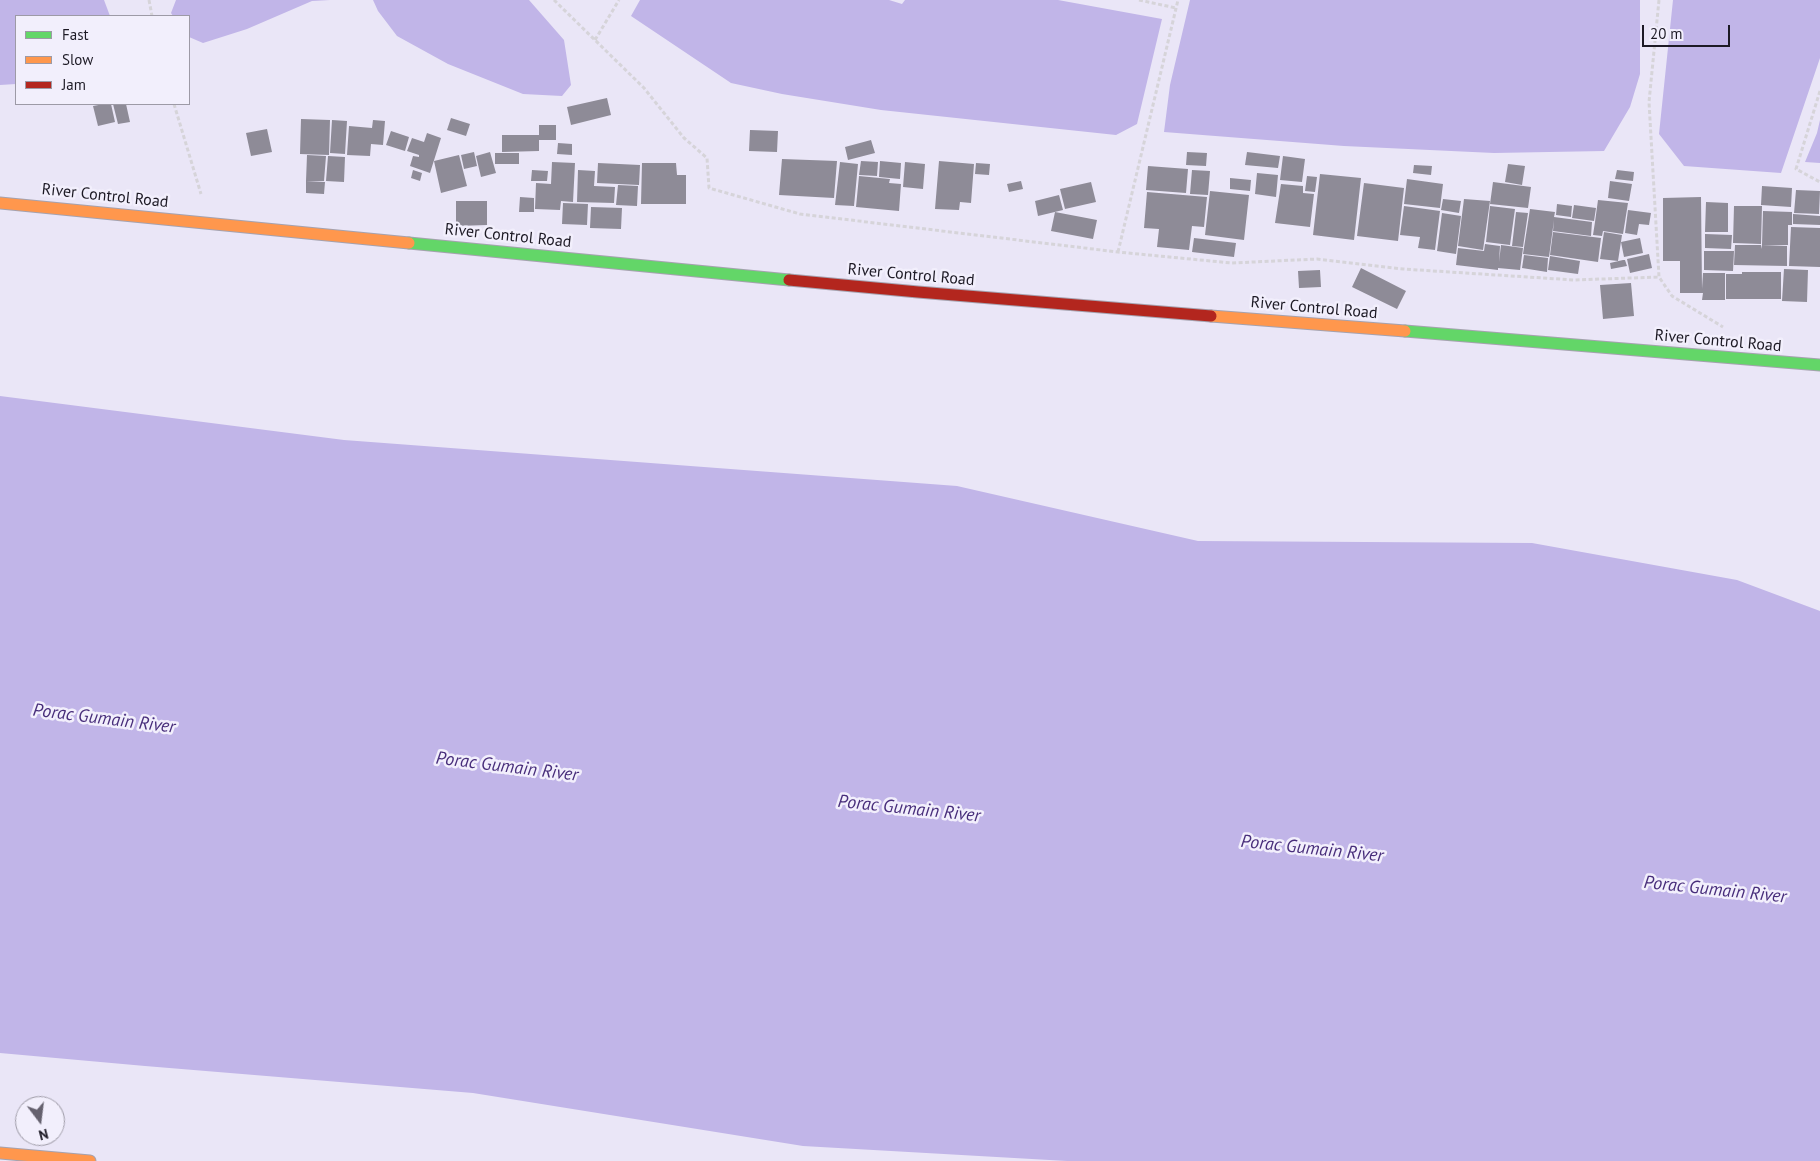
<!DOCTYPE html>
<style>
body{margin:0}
#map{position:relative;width:1820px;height:1161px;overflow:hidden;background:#eae6f7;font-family:"PT Sans",sans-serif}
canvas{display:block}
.legend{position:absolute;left:15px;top:15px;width:175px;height:90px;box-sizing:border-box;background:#f2effc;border:1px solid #9d9aa6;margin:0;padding:6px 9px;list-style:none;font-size:15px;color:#1d1a25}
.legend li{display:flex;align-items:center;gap:10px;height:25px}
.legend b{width:25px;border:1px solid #9d9aa6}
.north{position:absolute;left:15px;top:1096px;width:50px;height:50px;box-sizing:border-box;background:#f2effc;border:1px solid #9d9aa6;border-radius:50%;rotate:165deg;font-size:14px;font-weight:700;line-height:20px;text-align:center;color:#1d1a25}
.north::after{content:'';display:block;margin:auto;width:18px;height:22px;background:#65616e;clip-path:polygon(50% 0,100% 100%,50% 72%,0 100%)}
.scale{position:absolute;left:1642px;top:25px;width:88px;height:22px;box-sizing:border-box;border:2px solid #1d1a25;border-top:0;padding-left:6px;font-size:15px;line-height:18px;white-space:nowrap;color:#1d1a25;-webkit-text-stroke:4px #f2effc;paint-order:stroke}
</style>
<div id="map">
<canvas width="1820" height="1161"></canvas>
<ul class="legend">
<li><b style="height:6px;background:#63d668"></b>Fast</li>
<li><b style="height:6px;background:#ff974d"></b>Slow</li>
<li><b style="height:6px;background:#b3261e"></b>Jam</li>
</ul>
<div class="north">N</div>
<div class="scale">20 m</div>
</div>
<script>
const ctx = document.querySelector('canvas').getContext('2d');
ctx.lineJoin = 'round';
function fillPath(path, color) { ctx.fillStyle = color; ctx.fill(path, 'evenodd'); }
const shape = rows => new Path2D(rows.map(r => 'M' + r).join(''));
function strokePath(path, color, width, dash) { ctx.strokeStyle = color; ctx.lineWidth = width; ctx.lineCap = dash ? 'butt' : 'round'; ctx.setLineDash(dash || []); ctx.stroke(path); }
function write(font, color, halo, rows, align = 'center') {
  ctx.font = font + ' "PT Sans",sans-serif'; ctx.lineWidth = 5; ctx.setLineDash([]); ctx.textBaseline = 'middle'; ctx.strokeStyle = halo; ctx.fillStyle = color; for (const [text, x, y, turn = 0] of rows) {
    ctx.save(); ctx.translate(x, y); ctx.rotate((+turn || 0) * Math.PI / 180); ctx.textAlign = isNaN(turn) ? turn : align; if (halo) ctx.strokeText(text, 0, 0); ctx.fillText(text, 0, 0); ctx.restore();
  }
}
const water = shape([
 [0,0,104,0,110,16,16,16,16,84,0,85],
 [176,0,330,0,312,1,247,29,203,43,189,37,189,16,173,16,171,13],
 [373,0,529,0,564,40,571,85,562,96,523,94,448,64,397,36,378,11],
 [640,0,889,0,902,4,905,0,1058,0,1162,19,1137,124,1116,135,881,110,782,94,731,83,631,16],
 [1190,0,1640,0,1640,74,1630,107,1604,151,1494,153,1344,146,1164,132,1170,85],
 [1673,0,1820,0,1820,58,1781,173,1684,166,1659,134],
 [1820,120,1820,163,1805,162,1817,133],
 [0,396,344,440,957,486,1198,541,1532,543,1737,580,1820,611,1820,1161,1067,1161,803,1146,473,1093,145,1066,0,1053]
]);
const building = shape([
 [607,98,611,115,571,125,567,107],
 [104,104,111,104,115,122,98,126,93,106],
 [113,104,126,104,130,122,118,124],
 [451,118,470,124,466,136,447,130],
 [301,119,330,120,329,155,300,154],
 [332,120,347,121,345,154,330,153],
 [373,120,385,121,383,145,371,144,370,156,347,155,349,126,372,128],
 [539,125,556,125,556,140,539,140,539,151,502,152,502,135,539,135],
 [267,129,272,152,251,156,246,133],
 [750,130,778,131,777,152,749,151],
 [391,131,409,137,405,151,386,145],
 [427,133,441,138,430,173,410,166,413,156,419,157,419,155,407,151,412,138,424,142],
 [871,140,875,153,848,160,845,147],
 [558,143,572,144,572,155,557,154],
 [474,152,477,166,464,169,461,155],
 [490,152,496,173,481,177,476,156],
 [1187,152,1207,153,1206,166,1186,165],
 [1247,152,1280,156,1278,168,1245,165],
 [495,153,519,153,519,164,495,164],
 [307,155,326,156,324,181,306,181],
 [459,155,467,186,441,193,434,161],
 [328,156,345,157,344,182,326,181],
 [1283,156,1305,159,1302,182,1280,180],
 [782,159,837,161,834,198,779,195],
 [861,161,878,162,877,176,859,175],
 [880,161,901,163,900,179,879,177],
 [939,161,974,164,971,203,960,202,959,210,935,209],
 [552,162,575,163,573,202,561,201,560,210,535,209,536,183,551,184],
 [840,162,858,164,854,206,835,205],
 [905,162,925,164,923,189,903,187],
 [598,163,640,165,639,185,597,183],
 [642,163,676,163,677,175,686,175,686,204,641,204],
 [976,163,990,164,989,175,975,174],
 [1508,164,1525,166,1522,185,1505,182],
 [1414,165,1432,166,1431,175,1413,173],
 [1148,166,1188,169,1186,193,1146,190],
 [413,170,422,173,420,181,411,178],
 [532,170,548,171,547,181,531,181],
 [578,170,595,171,594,186,615,187,614,203,577,202],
 [1192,170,1210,171,1208,195,1190,194],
 [1617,170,1634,172,1633,181,1615,179],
 [1257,173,1278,175,1276,197,1255,194],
 [1320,174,1361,178,1354,240,1313,235],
 [859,176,890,179,889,183,901,184,899,211,856,207],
 [1307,176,1317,177,1315,192,1305,191],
 [1230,178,1251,180,1250,191,1230,189],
 [1407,179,1443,184,1440,208,1404,204],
 [306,181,325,182,324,194,306,193],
 [1021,181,1023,189,1009,192,1007,184],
 [1610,181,1632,184,1629,201,1608,198],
 [1091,182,1096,202,1065,209,1060,189],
 [1493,182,1531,187,1528,208,1490,204],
 [1364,183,1404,188,1398,241,1357,236],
 [1281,184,1303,186,1303,193,1314,194,1310,227,1275,223],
 [618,185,638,186,637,206,616,205],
 [1762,186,1792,188,1791,207,1761,205],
 [1796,190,1820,191,1819,214,1794,213],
 [1210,191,1249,195,1244,240,1205,235],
 [1147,192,1207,197,1204,227,1192,226,1189,250,1157,247,1159,229,1144,228],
 [1059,195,1063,210,1038,216,1035,201],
 [520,197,534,198,534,212,519,212],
 [1701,197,1702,289,1703,273,1725,273,1725,300,1702,300,1703,293,1680,293,1680,261,1663,261,1663,198],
 [1443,199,1461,201,1459,213,1441,210],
 [1464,199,1490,201,1483,250,1458,246],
 [1598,200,1628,203,1623,234,1603,231,1602,236,1593,235,1595,222,1598,223,1595,222],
 [456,201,487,201,487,225,456,226],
 [1706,202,1728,203,1728,232,1705,232],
 [563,203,588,204,587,225,562,224],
 [1557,204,1572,206,1571,217,1556,215],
 [1574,205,1596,208,1594,221,1572,218],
 [1404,206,1440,211,1435,250,1418,248,1420,237,1400,235],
 [1490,206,1515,209,1510,245,1486,242],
 [1734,206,1762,206,1761,244,1733,243],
 [591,207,622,208,621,229,590,228],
 [1530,209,1555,212,1554,217,1592,222,1591,236,1553,231,1554,220,1549,257,1523,254],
 [1628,210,1651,213,1649,225,1639,224,1637,235,1625,233],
 [1763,211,1792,212,1792,225,1788,225,1788,245,1762,245],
 [1055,212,1097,220,1093,239,1051,231],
 [1516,212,1528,213,1523,247,1512,246],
 [1442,213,1461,216,1456,254,1437,251],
 [1793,214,1820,216,1820,225,1793,224],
 [1791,227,1820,228,1820,267,1789,266],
 [1553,232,1601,238,1598,262,1550,255],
 [1604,232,1622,235,1618,261,1600,259],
 [1705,234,1732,235,1731,249,1705,248],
 [1194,238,1236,243,1234,257,1192,252],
 [1640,238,1643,253,1624,257,1621,242],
 [1485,244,1500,246,1499,262,1501,245,1523,248,1520,270,1498,268,1498,270,1456,265,1458,248,1484,251],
 [1735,245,1761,245,1762,249,1762,245,1787,246,1787,266,1734,265],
 [1704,251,1734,251,1733,271,1704,270],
 [1649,254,1652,268,1630,273,1627,259],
 [1524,255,1548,258,1547,272,1522,268],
 [1550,256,1580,261,1578,274,1548,270],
 [1623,260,1625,260,1627,266,1611,269,1610,263],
 [1361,268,1406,291,1397,309,1352,287],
 [1784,269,1808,270,1807,302,1782,301],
 [1320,270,1321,287,1299,288,1298,271],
 [1742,272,1781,272,1781,299,1726,299,1726,274,1742,274],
 [1631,283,1634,316,1603,319,1600,285]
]);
const path = shape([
 [149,0,152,16],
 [554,0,644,88,684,138,707,158,709,188,800,214,1118,252,1232,263,1317,259,1403,269,1574,280,1659,277],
 [1139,0,1176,8],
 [1659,0,1649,102,1659,277,1672,296,1723,327],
 [595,40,619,0],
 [1820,91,1796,169,1820,182],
 [174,104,201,194],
 [1118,252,1178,0]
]);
const fast = shape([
 [409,243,789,280],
 [1405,331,1820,365]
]);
const slow = shape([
 [0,203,409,243],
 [1211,316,1405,331],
 [0,1153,90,1161]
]);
const jam = shape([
 [789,280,918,292,1211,316]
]);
const streetNames = [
 ["River Control Road",105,196,6],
 ["River Control Road",508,236,6],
 ["River Control Road",911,275,5],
 ["River Control Road",1314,308,5],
 ["River Control Road",1718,341,5]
];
const waterNames = [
 ["Porac Gumain River",104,719,7],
 ["Porac Gumain River",507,767,7],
 ["Porac Gumain River",909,809,6],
 ["Porac Gumain River",1312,849,6],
 ["Porac Gumain River",1715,890,6]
];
fillPath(water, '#c1b5e8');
fillPath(building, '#8e8b97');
strokePath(fast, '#a5a2af', 13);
strokePath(slow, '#a5a2af', 13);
strokePath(jam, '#a5a2af', 13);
strokePath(path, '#d6d4d9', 3, [4, 2.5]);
strokePath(fast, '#63d668', 11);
strokePath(slow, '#ff974d', 11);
strokePath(jam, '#b3261e', 11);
write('16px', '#1d1a25', '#f2effc', streetNames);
write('italic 18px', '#482e7b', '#f2effc', waterNames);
</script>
